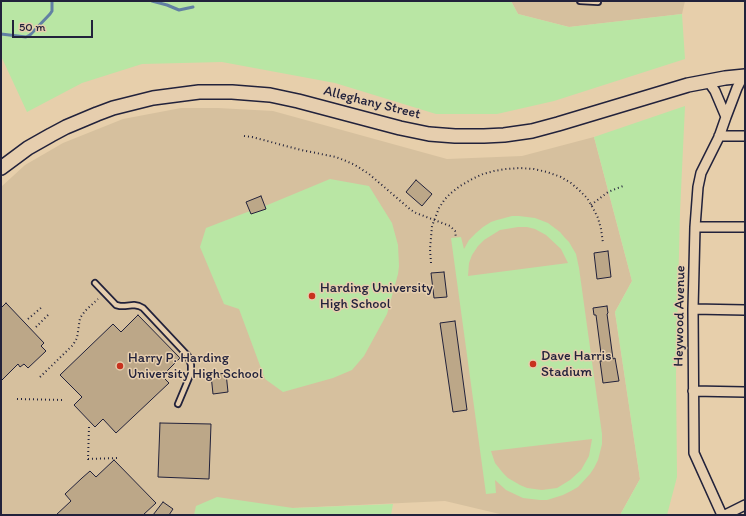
<!DOCTYPE html>
<style>
body{margin:0}
#map{position:relative;width:746px;height:516px;overflow:hidden;background:#e7cfab;font-family:Itim,sans-serif}
canvas{display:block}
.frame{position:absolute;inset:0;border:2px solid #22223b;pointer-events:none}
.scale{position:absolute;left:12px;top:20px;width:81px;height:18px;box-sizing:border-box;border:2px solid #22223b;border-top:0;padding-left:5px;font-size:12px;line-height:14px;white-space:nowrap;color:#22223b;-webkit-text-stroke:3px #e6ceae;paint-order:stroke}
</style>
<div id="map">
<canvas width="746" height="516"></canvas>
<div class="frame"></div>
<div class="scale">50 m</div>
</div>
<script>
const ctx = document.querySelector('canvas').getContext('2d');
ctx.lineJoin = 'round';
function fillPath(path, color) { ctx.fillStyle = color; ctx.fill(path, 'evenodd'); }
const shape = rows => new Path2D(rows.map(r => 'M' + r).join(''));
function strokePath(path, color, width, dash) { ctx.strokeStyle = color; ctx.lineWidth = width; ctx.lineCap = dash ? 'butt' : 'round'; ctx.setLineDash(dash || []); ctx.stroke(path); }
function write(font, color, halo, rows, align = 'center') {
  ctx.font = font + ' Itim,sans-serif'; ctx.lineWidth = 3; ctx.setLineDash([]); ctx.textBaseline = 'middle'; ctx.strokeStyle = halo; ctx.fillStyle = color; for (const [text, x, y, turn = 0] of rows) {
    ctx.save(); ctx.translate(x, y); ctx.rotate((+turn || 0) * Math.PI / 180); ctx.textAlign = isNaN(turn) ? turn : align; if (halo) ctx.strokeText(text, 0, 0); ctx.fillText(text, 0, 0); ctx.restore();
  }
}
const built = shape([
 [511,1,685,1,682,14,569,27,518,14],
 [181,108,218,108,273,111,447,159,522,156,594,137,632,281,615,312,640,479,620,515,504,515,445,501,228,511,225,515,1,515,1,187,25,165,63,143,123,119]
]);
const green = shape([
 [1,1,511,1,518,14,569,27,682,14,685,59,554,101,497,114,436,114,335,83,222,62,142,64,82,83,27,112,1,56],
 [685,106,680,212,676,374,677,477,667,515,620,515,640,479,615,312,632,281,594,137],
 [330,179,369,186,392,223,398,245,399,266,398,274,387,314,364,356,352,370,333,378,283,392,265,379,239,309,224,304,200,247,206,228,250,211,251,214,266,209,265,206],
 [512,216,519,216,535,218,548,223,560,232,565,238,569,242,576,254,579,268,602,434,602,444,598,460,594,468,590,474,578,487,571,491,563,495,547,500,540,500,523,498,506,490,495,480,496,493,486,494,451,238,461,237,464,249,469,240,476,233,483,227,491,222,497,220],
 [518,227,527,227,535,229,546,235,561,249,568,263,468,276,469,263,472,255,478,246,484,240,500,230],
 [592,439,589,456,581,470,570,480,557,488,549,489,542,490,527,488,520,485,508,478,503,473,495,463,491,451],
 [217,497,293,508,393,504,391,515,194,515,196,506]
]);
const stream = shape([
 [152,1,167,5,179,10,193,7],
 [1,34,26,37,30,35,50,14,52,11,52,1]
]);
const building = shape([
 [416,180,432,194,422,206,406,192,416,180],
 [261,196,266,209,251,214,246,202,261,196],
 [608,251,611,277,597,279,594,253,608,251],
 [444,272,447,297,434,298,431,273,444,272],
 [6,303,44,343,41,346,46,351,28,368,24,364,20,367,18,364,1,381,1,308,6,303],
 [607,306,608,313,607,314,613,359,615,358,619,381,603,383,600,361,602,361,596,315,594,315,593,308,607,306],
 [138,315,180,358,162,376,169,383,116,433,103,419,95,427,74,405,82,397,60,375,113,324,121,332,138,315],
 [455,321,467,410,453,412,440,323,455,321],
 [226,373,228,392,213,394,211,375,226,373],
 [160,423,211,424,209,479,158,477,160,423],
 [114,460,156,503,143,515,56,515,71,501,65,494,82,478,90,471,96,477,114,460],
 [163,502,173,509,169,515,153,515,163,502]
]);
const path = shape([
 [244,136,252,137,301,150,336,157,346,161,355,165,369,174,411,210,416,213,450,226,455,231,456,238],
 [591,205,608,192,623,186],
 [431,263,430,249,432,226,439,208,445,199,451,193,460,186,472,179,483,174,494,171,506,169,520,168,534,169,547,172,561,177,571,183,579,190,587,198,593,208,598,218,601,229,603,243],
 [28,319,42,307],
 [36,327,49,314],
 [40,377,73,345,77,338,80,318,85,311,98,299],
 [17,399,63,400],
 [89,427,88,459,118,458]
]);
const lane = shape([
 [580,1,598,2],
 [95,283,116,305,120,306,125,306,134,305,139,306,143,308,188,356,191,365,191,373,178,404]
]);
const street = shape([
 [708,81,715,91,726,117],
 [719,136,745,136],
 [695,227,745,227],
 [693,309,745,310],
 [693,391,745,392],
 [722,515,694,453,693,309,695,227,698,187,701,173,719,137,726,117,737,88,743,76],
 [725,515,745,505]
]);
const secondary = shape([
 [1,168,28,148,51,135,66,127,97,114,113,108,153,98,199,92,232,92,270,95,298,101,400,128,429,134,455,136,484,136,504,135,532,131,558,124,688,85,725,78,745,76]
]);
const markers = [
 [312,296,4,"#c8321e"],
 [533,364,4,"#c8321e"],
 [120,366,4,"#c8321e"]
];
const streetNames = [
 ["Alleghany Street",372,103,14],
 ["Heywood Avenue",680,316,-89]
];
const poiNames = [
 ["Harding University",320,288],
 ["High School",320,304],
 ["Dave Harris",541,356],
 ["Stadium",541,372],
 ["Harry P. Harding",128,358],
 ["University High School",128,374]
];
fillPath(built, '#d6c09e');
fillPath(green, '#b9e6a4');
strokePath(stream, '#6280a3', 3);
fillPath(building, '#bca788');
strokePath(building, '#22223b', 1);
strokePath(lane, '#22223b', 8);
strokePath(street, '#22223b', 12);
strokePath(secondary, '#22223b', 16);
strokePath(path, '#22223b', 2, [1, 3]);
strokePath(lane, '#e6ceae', 4.5);
strokePath(street, '#e6ceae', 9);
strokePath(secondary, '#e6ceae', 13);
for (const [x, y, r, color] of markers) { const dot = new Path2D(); dot.arc(x, y, r, 0, 2 * Math.PI); ctx.fillStyle = color; ctx.fill(dot); strokePath(dot, '#e6ceae', 1.5); }
write('14px', '#22223b', '#e6ceae', streetNames);
write('14px', '#22223b', '#e6ceae', poiNames, 'left');
</script>
